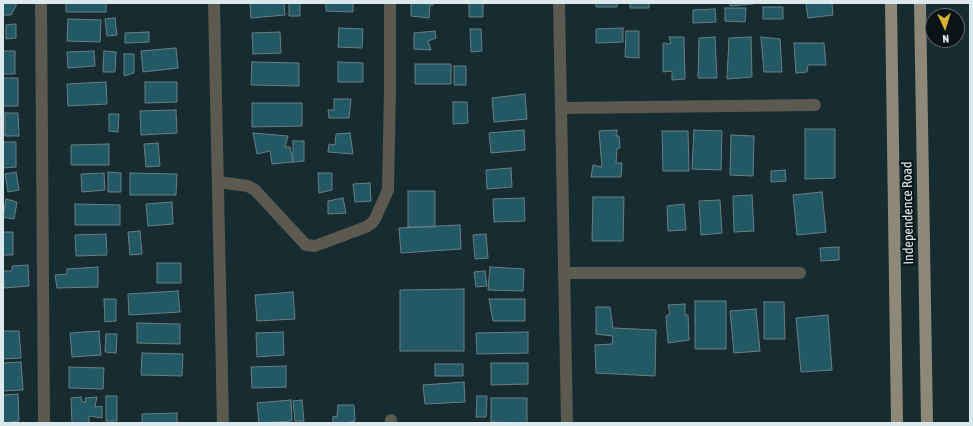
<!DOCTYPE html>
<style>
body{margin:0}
#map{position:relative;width:973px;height:426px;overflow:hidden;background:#172c31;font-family:"Asap Condensed",sans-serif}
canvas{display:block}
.frame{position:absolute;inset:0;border:4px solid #dce9ec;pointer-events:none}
.north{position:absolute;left:925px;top:8px;width:40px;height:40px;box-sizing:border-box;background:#0a1315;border:1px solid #5e696b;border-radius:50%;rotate:176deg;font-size:11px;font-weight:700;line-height:16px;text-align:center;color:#dce9ec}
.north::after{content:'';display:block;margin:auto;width:14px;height:18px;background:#dcb233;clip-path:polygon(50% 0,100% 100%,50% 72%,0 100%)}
</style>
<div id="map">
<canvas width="973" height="426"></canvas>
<div class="frame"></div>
<div class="north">N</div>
</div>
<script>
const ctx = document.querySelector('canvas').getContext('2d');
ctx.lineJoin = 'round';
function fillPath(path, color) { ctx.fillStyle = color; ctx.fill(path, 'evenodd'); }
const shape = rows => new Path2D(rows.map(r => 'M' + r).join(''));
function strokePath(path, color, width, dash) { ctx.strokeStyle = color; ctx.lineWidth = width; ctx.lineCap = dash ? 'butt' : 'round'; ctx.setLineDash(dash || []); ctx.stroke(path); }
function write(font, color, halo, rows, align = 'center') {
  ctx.font = font + ' "Asap Condensed",sans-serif'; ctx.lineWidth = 4; ctx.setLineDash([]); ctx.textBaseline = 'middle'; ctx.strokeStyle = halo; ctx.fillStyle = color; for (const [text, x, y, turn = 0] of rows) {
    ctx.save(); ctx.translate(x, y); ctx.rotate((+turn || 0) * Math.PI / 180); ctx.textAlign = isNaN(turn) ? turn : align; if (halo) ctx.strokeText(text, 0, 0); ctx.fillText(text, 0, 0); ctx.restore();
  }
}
const building = shape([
 [3,3,16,3,16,6,11,15,3,15,3,3],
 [66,3,106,3,106,12,66,12,66,3],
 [250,3,284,3,285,15,251,18,250,3],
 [289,3,300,3,300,16,289,16,289,3],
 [326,3,353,3,353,12,326,11,326,3],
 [411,3,433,3,433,5,430,5,429,18,411,16,411,3],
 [469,3,483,3,483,17,469,17,469,3],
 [596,3,617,3,617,7,596,7,596,3],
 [630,3,649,3,649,8,630,8,630,3],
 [730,3,753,3,753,4,730,6,730,3],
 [806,3,832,3,833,15,808,18,806,3],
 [763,7,783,7,783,19,763,19,763,7],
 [725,8,746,8,745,22,725,21,725,8],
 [715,9,716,22,693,23,693,10,715,9],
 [115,18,117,35,107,36,105,19,115,18],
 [68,19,101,20,100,42,67,41,68,19],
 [16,24,16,38,6,39,6,25,16,24],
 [339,28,363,29,362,48,338,47,339,28],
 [623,28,623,42,596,43,596,29,623,28],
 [470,29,481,29,482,51,471,52,470,29],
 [435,31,436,38,428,41,431,50,414,49,414,33,435,31],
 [626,31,639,31,639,58,625,57,626,31],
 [149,32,149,42,125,43,125,33,149,32],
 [280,32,281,53,253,54,252,33,280,32],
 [669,37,684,37,685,79,672,80,672,71,663,72,663,43,671,44,669,37],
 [715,37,717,78,698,78,699,38,715,37],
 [751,37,752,77,727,79,729,38,751,37],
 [761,37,780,39,782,72,764,72,761,37],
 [794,43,824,43,826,65,808,65,807,72,796,73,794,43],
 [176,48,178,68,143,72,141,51,176,48],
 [3,51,15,51,15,74,3,74,3,51],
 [94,51,95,66,68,68,67,52,94,51],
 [104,51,116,52,115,72,103,72,104,51],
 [124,54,134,54,134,73,124,76,124,54],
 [252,62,299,63,299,86,251,85,252,62],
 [338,62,363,63,363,82,338,82,338,62],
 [415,64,451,64,451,84,415,84,415,64],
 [454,66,466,66,466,85,454,85,454,66],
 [3,78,18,78,18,106,3,106,3,78],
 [106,82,107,104,68,106,67,84,106,82],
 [145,82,177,82,177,102,145,103,145,82],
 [525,94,527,119,494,122,492,98,525,94],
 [334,99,351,99,349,118,329,118,328,110,334,110,334,99],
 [453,102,467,102,468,123,453,124,453,102],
 [252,103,302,103,302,126,252,127,252,103],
 [176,110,177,133,141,135,140,111,176,110],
 [5,113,18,113,19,136,5,136,5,113],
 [109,114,119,114,118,132,109,131,109,114],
 [805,129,835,129,835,178,805,179,805,129],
 [524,130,525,150,491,153,489,133,524,130],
 [617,130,616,136,619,136,620,148,617,149,616,163,622,163,621,177,591,177,593,165,602,167,599,131,617,130],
 [694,130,722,131,721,170,692,169,694,130],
 [662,131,688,131,689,171,663,171,662,131],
 [253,133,288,136,285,147,290,147,293,162,272,164,270,151,257,154,253,133],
 [350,133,353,154,328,152,329,144,335,145,336,134,350,133],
 [731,135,754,136,753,176,730,175,731,135],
 [293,141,304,141,304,161,293,162,293,141],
 [3,142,16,142,16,167,3,168,3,142],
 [158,143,160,166,146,167,144,144,158,143],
 [109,144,109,165,71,165,71,145,109,144],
 [511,168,512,187,487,189,486,170,511,168],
 [785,170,786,181,771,182,771,171,785,170],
 [16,172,19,190,8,192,5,174,16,172],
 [108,172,121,173,121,192,108,192,108,172],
 [104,173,105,190,82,192,81,174,104,173],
 [130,173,177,174,176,195,130,195,130,173],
 [318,173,332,173,332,190,319,193,318,173],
 [370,183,371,201,355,202,353,184,370,183],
 [408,191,435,191,435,227,408,227,408,191],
 [822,192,826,232,797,235,793,195,822,192],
 [752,195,754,231,734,232,733,196,752,195],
 [593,197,624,197,623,241,592,241,593,197],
 [343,198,346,213,328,214,328,201,343,198],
 [524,198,525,221,494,222,493,199,524,198],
 [6,199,17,202,14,219,3,217,6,199],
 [720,200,722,233,701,235,699,201,720,200],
 [172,202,173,224,148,226,146,204,172,202],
 [75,204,120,205,120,225,75,225,75,204],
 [684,204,686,230,668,231,667,206,684,204],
 [460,225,461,249,401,253,399,228,460,225],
 [140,231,142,254,130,255,128,232,140,231],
 [3,232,13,232,13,255,3,255,3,232],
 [106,234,107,255,76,256,75,235,106,234],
 [486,234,488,258,475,259,473,235,486,234],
 [839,247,839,260,821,261,820,248,839,247],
 [157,263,181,263,181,283,157,283,157,263],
 [28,265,29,286,4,288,3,271,12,271,12,266,28,265],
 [98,267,98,287,57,288,55,275,67,274,67,269,98,267],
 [490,267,524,269,523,291,488,290,490,267],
 [485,271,487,286,476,287,474,272,485,271],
 [464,289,464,351,400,351,400,290,464,289],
 [178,291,180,312,129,315,128,294,178,291],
 [293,292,295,319,257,321,255,295,293,292],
 [104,299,116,299,116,321,105,322,104,299],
 [489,299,525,299,525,321,493,321,489,299],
 [695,301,726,301,726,349,695,349,695,301],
 [764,302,784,302,785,339,764,339,764,302],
 [685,304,685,315,688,315,689,340,668,343,666,316,670,314,668,305,685,304],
 [596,307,610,307,613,328,656,330,655,376,596,373,595,345,612,344,613,336,596,334,596,307],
 [756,309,760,351,734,353,730,311,756,309],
 [828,315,832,370,801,372,796,318,828,315],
 [137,323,180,324,180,344,137,343,137,323],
 [3,331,19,331,21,358,3,359,3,331],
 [99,331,101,355,72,357,70,333,99,331],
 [283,332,284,355,257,357,256,333,283,332],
 [528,332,528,353,477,354,476,333,528,332],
 [106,334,117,334,116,353,105,352,106,334],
 [142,353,183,354,182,376,141,375,142,353],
 [21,362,23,390,3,391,3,363,21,362],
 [491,363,528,363,528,384,491,385,491,363],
 [435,364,463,364,463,376,435,376,435,364],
 [286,366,286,387,252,388,251,367,286,366],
 [69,367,104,368,103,389,69,388,69,367],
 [464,382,465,402,425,404,423,385,464,382],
 [18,394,19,421,3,423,3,395,18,394],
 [106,396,117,396,117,421,106,421,106,396],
 [477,396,487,396,486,417,476,417,477,396],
 [81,397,82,402,86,402,85,398,97,397,95,407,102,406,102,418,89,416,89,423,72,423,71,398,81,397],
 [491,398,527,398,527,423,491,422,491,398],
 [291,400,292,421,259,423,257,403,291,400],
 [302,400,304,421,295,421,293,401,302,400],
 [338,405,354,405,355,421,345,423,333,423,333,416,337,417,338,405],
 [177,413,177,423,142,423,142,414,177,413]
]);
const minor = shape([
 [41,3,44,423],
 [214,3,223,423],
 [559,3,567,423],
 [561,108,815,105],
 [218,182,248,186,255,190,306,245,315,246,366,227,372,223,375,219,388,190,390,89,390,3],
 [564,273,800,273],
 [391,420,391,423]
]);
const primary = shape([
 [891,3,897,423],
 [920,3,927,423]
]);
const streetNames = [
 ["Independence Road",908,213,-91]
];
fillPath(building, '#235965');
strokePath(building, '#687f85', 1);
strokePath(minor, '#5c5951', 12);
strokePath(primary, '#8e8878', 12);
write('14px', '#dce9ec', '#0a1315', streetNames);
</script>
